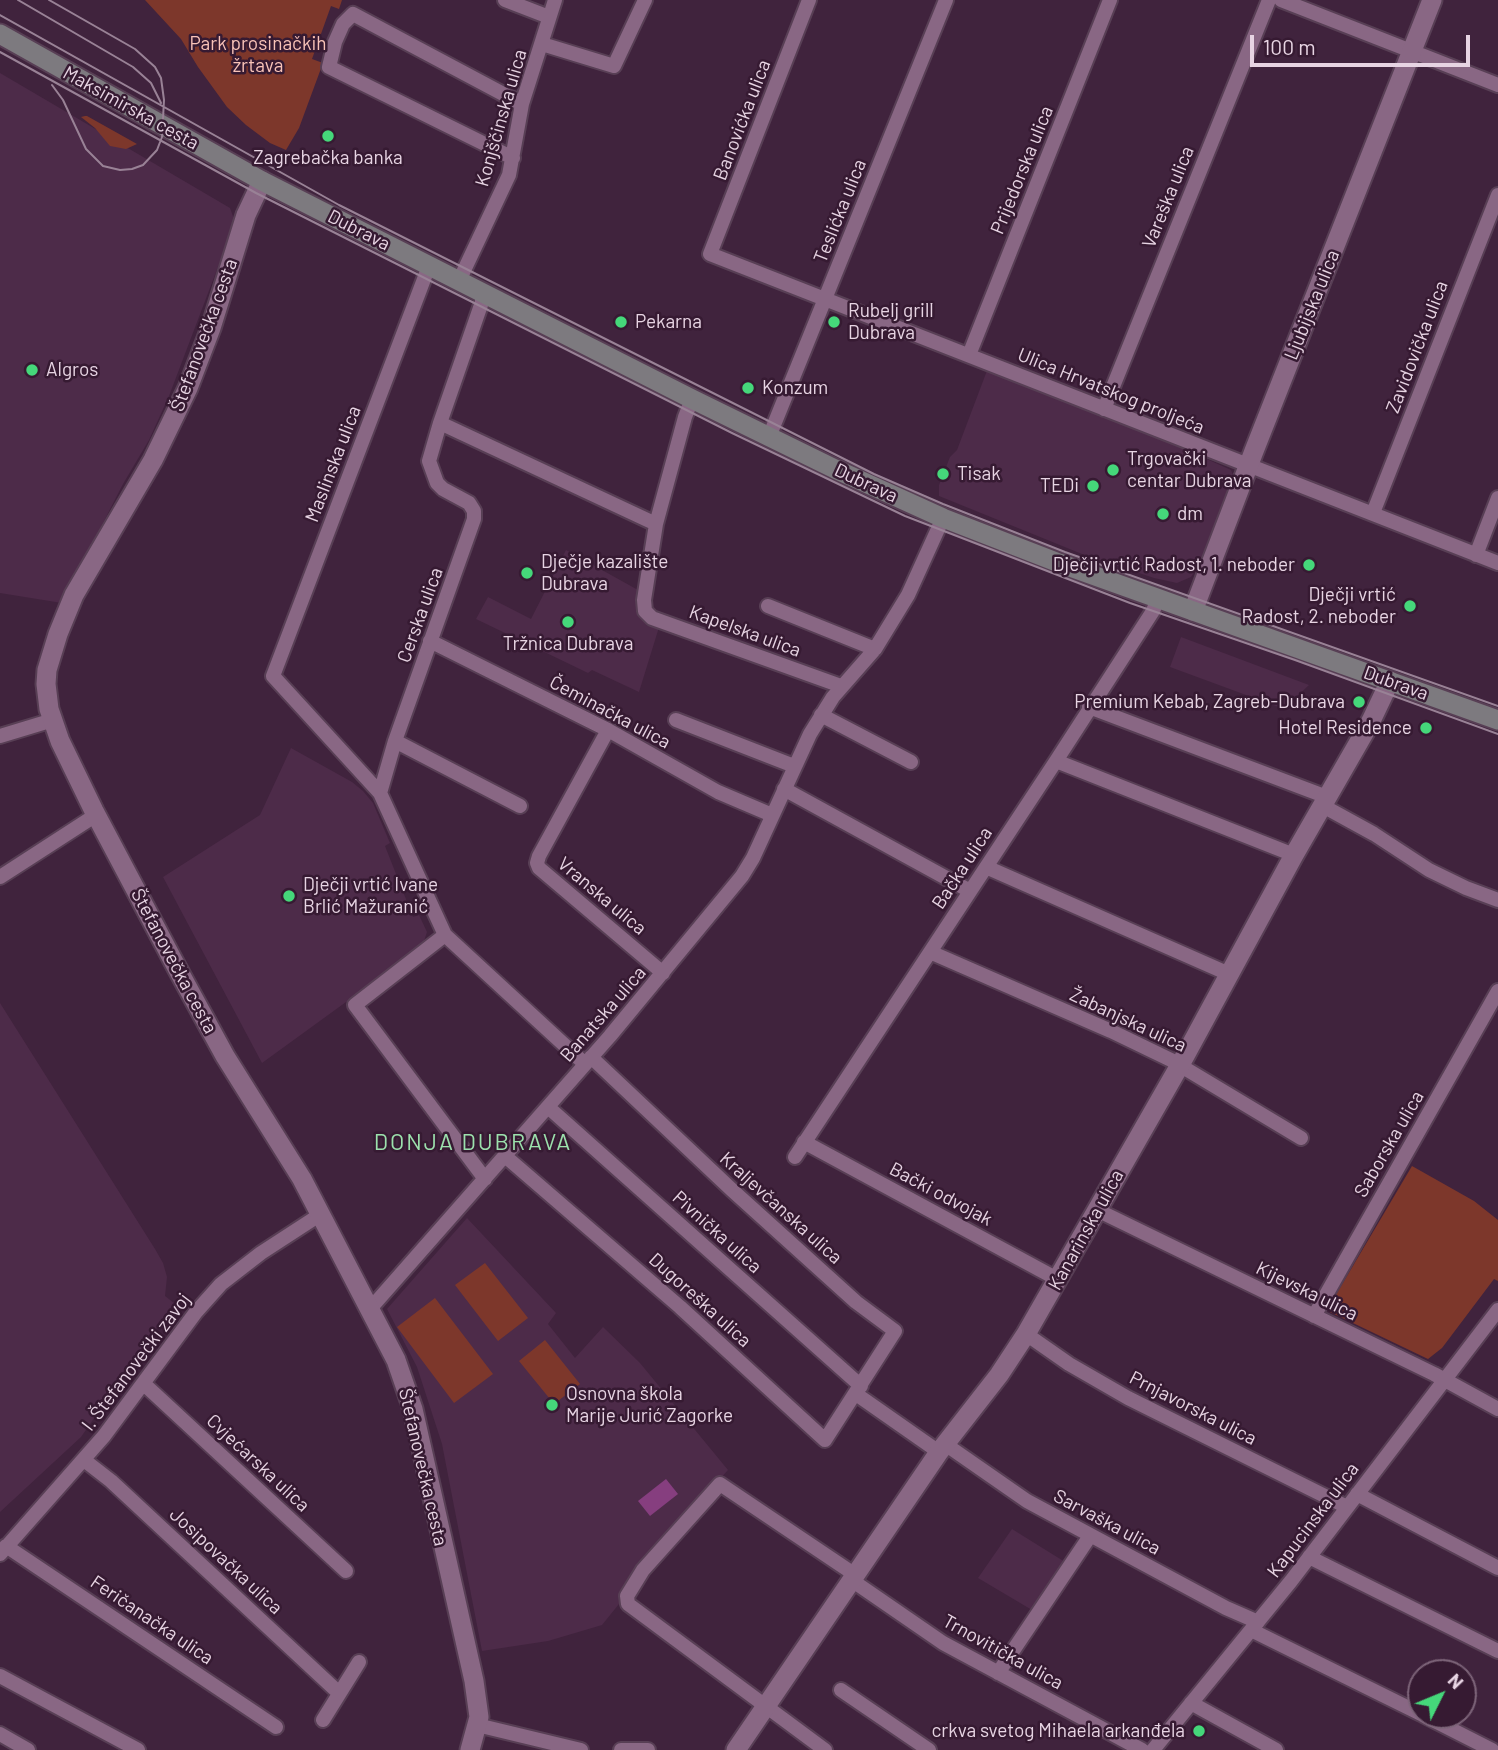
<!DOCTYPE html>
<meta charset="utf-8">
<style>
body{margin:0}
#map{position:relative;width:1498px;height:1750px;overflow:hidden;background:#40233d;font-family:Barlow,sans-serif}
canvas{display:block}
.north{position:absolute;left:1407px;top:1659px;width:70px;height:70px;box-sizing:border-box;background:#361a32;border:2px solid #7d6479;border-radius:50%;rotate:47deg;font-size:19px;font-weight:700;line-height:28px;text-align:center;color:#e7d4e3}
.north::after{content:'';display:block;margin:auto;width:24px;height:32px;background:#45d77a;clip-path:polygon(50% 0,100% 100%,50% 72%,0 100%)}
.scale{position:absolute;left:1250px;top:35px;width:220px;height:32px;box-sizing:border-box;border:4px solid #e7d4e3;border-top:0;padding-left:9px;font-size:21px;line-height:24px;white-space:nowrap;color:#e7d4e3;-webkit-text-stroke:5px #361a32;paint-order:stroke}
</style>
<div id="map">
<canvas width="1498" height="1750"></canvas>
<div class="north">N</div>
<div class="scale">100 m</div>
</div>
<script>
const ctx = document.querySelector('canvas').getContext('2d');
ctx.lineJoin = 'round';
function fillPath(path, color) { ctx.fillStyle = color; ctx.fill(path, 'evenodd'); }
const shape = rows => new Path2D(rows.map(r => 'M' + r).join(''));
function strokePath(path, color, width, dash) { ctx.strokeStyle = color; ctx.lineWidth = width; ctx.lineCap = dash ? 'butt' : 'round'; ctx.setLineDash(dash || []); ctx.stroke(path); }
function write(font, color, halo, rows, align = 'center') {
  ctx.font = font + ' Barlow,sans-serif'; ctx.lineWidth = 5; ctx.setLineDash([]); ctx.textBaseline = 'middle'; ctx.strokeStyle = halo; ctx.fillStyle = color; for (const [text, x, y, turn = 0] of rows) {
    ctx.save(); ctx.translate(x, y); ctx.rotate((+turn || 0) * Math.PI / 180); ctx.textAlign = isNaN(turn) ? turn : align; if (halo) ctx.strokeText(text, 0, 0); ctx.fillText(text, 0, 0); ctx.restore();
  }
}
const built = shape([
 [0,73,230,208,235,222,169,396,149,440,123,484,62,603,0,593],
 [988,368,1156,436,1231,470,1234,478,1198,566,1191,577,1177,583,1154,578,1082,554,939,496,939,485,950,457,957,450],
 [566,550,638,590,642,612,660,624,639,692,592,670,588,673,476,619,488,597,531,619],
 [1181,637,1309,685,1284,709,1170,667],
 [291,748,352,782,363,791,373,803,390,843,385,846,413,917,419,915,427,932,424,941,408,957,262,1063,163,877,260,815],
 [0,1003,155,1249,163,1263,167,1277,165,1296,174,1303,81,1437,0,1512],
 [467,1218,556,1313,548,1324,575,1358,603,1327,640,1363,728,1470,647,1559,619,1604,602,1625,548,1641,482,1651,442,1444,417,1367,387,1309],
 [1012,1529,1065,1562,1032,1610,978,1578]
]);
const green = shape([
 [145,0,342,0,339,9,331,6,312,59,323,63,299,128,286,150,270,143,246,125,227,107,198,67,181,39],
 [85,116,87,116,137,144,126,149,110,146,95,128,81,117],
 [1412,1166,1474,1201,1498,1220,1498,1281,1494,1279,1442,1348,1428,1359,1330,1312,1328,1308],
 [485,1263,528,1318,498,1341,455,1285],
 [435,1298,493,1374,454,1403,397,1327],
 [545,1340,580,1384,554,1404,519,1361]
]);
const water = shape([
 [666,1479,678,1494,650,1516,638,1501]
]);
const minor = shape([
 [505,0,549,17],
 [809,0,710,254,1498,563],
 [1281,0,1498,85],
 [542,44,614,66,645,0],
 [513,158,329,67,335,42,343,24,353,14,522,104],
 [429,266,273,676,380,793,445,935,585,1064],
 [459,281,509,175,522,104,555,0],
 [969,355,1110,0],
 [692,399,685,417,656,524,644,600,645,611,652,618,841,686],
 [1104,409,1269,0],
 [440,423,656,524],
 [769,437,946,0],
 [1373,513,1498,195],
 [1476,555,1498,498],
 [768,606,875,649],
 [430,641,608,730,718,792,772,815],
 [1089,707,1327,797],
 [821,715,911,762],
 [676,720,794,766],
 [608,730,539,856,537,863,539,868,663,973],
 [0,736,53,720],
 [395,741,520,806],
 [1056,761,1294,855],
 [784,789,970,891],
 [380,793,395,741,474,519,474,511,469,503,443,489,437,483,429,461,440,423,482,302,482,292],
 [1323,806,1374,834,1429,870,1466,888,1498,900],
 [986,867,1229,974],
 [0,877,96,815],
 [445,935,355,1005,485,1179],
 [930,952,1111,1031,1171,1060,1301,1138],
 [548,1107,861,1386],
 [804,1142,1059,1280],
 [505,1156,680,1307,825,1440,895,1331,856,1302,732,1190,591,1057],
 [795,1157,1056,761,1153,611,1158,599],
 [1097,1210,1434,1374,1498,1409],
 [370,1309,610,1036,742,876,753,858,810,734,833,697,875,649,908,595,943,518],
 [1314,1316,1498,991],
 [1026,1334,1069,1364,1128,1398,1347,1507],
 [144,1384,346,1571],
 [856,1394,939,1452],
 [945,1444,1027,1501,1226,1608,1258,1622],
 [84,1460,111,1481,339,1693],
 [1357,1494,1498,1568],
 [6,1546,276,1727],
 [0,1554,104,1436,196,1312,221,1284,261,1253,321,1214],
 [1309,1557,1498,1651],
 [850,1579,943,1643,1142,1750],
 [1251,1630,1421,1714],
 [998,1673,1090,1536],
 [0,1676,138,1750],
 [841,1690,929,1750],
 [1191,1703,1276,1750],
 [1423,1715,1492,1750],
 [323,1720,359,1662],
 [477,1725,581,1750],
 [0,1734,28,1750],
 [621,1750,648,1750],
 [825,1750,628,1604,627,1596,643,1570,720,1484,854,1574],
 [1153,1750,1291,1581,1498,1310]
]);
const tertiary = shape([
 [262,181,246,215,211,328,188,388,153,460,74,595,58,634,47,670,46,684,49,709,60,741,94,811,177,968,225,1056,302,1179,396,1360,413,1409,474,1681,479,1717,470,1750],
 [1193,611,1254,451,1432,0],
 [736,1750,939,1452,999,1375,1026,1334,1180,1065,1294,855,1371,721,1390,681]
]);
const secondary = shape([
 [0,34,262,181,692,399,835,469,943,518,1059,563,1498,720]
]);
const tram = shape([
 [18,0,133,67,151,83,161,103],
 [49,0,135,49,155,67,161,78,164,100,162,137,157,150,143,165,132,169,120,170,103,166,86,149,63,100,52,85],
 [0,15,339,205,874,474,943,504,1065,552,1498,706],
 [0,52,256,193,732,433,905,516,1130,603,1295,660,1498,734]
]);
const markers = [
 [328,136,7,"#45d77a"],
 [621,322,7,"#45d77a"],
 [834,322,7,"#45d77a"],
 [32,370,7,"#45d77a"],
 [748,388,7,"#45d77a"],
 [1113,470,7,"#45d77a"],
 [943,474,7,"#45d77a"],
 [1093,486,7,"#45d77a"],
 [1163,514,7,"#45d77a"],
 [1309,565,7,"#45d77a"],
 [527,573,7,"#45d77a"],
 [1410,606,7,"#45d77a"],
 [568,622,7,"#45d77a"],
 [1359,702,7,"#45d77a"],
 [1426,728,7,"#45d77a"],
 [289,896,7,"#45d77a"],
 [552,1405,7,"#45d77a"],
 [1199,1731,7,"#45d77a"]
];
const parkNames = [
 ["Park prosinačkih",258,44],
 ["žrtava",258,66]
];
const streetNames = [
 ["Maksimirska cesta",131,108,29],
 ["Konjščinska ulica",501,118,-74],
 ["Banovićka ulica",742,120,-69],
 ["Prijedorska ulica",1022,170,-68],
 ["Vareška ulica",1168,197,-68],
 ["Teslićka ulica",840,211,-68],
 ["Dubrava",359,230,27],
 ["Ljubijska ulica",1312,305,-68],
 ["Štefanovečka cesta",204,335,-70],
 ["Zavidovička ulica",1417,347,-69],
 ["Ulica Hrvatskog proljeća",1111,391,22],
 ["Maslinska ulica",333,464,-69],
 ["Dubrava",866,483,25],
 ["Cerska ulica",420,615,-70],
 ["Kapelska ulica",745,631,20],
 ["Dubrava",1396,683,20],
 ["Čeminačka ulica",610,712,28],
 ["Bačka ulica",962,868,-57],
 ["Vranska ulica",602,896,40],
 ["Štefanovečka cesta",174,961,62],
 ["Banatska ulica",603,1014,-49],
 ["Žabanjska ulica",1128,1020,25],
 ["Saborska ulica",1389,1144,-60],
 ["Bački odvojak",941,1194,28],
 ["Kraljevčanska ulica",781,1208,42],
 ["Kanarinska ulica",1086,1230,-61],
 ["Pivnička ulica",717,1232,42],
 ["Kijevska ulica",1307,1291,26],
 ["Dugoreška ulica",700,1300,42],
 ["I. Štefanovečki zavoj",136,1362,-53],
 ["Prnjavorska ulica",1193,1408,27],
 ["Cvjećarska ulica",258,1463,43],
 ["Štefanovečka cesta",423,1467,77],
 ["Kapucinska ulica",1313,1520,-53],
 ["Sarvaška ulica",1107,1522,28],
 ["Josipovačka ulica",226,1561,43],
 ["Feričanačka ulica",152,1620,34],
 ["Trnovitička ulica",1003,1652,29]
];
const poiNames = [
 ["Zagrebačka banka",328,158,"center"],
 ["Rubelj grill",848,311],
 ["Dubrava",848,333],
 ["Pekarna",635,322],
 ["Algros",46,370],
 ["Konzum",762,388],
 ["Trgovački",1127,459],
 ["centar Dubrava",1127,481],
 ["Tisak",957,474],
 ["TEDi",1079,486,"right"],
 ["dm",1177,514],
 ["Dječje kazalište",541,562],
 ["Dubrava",541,584],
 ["Dječji vrtić Radost, 1. neboder",1295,565,"right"],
 ["Dječji vrtić",1396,595,"right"],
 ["Radost, 2. neboder",1396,617,"right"],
 ["Tržnica Dubrava",568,644,"center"],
 ["Premium Kebab, Zagreb-Dubrava",1345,702,"right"],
 ["Hotel Residence",1412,728,"right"],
 ["Dječji vrtić Ivane",303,885],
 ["Brlić Mažuranić",303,907],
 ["Osnovna škola",566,1394],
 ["Marije Jurić Zagorke",566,1416],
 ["crkva svetog Mihaela arkanđela",1185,1731,"right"]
];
const quarterNames = [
 ["DONJA DUBRAVA",473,1142]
];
fillPath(built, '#4d2b49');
fillPath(green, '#7d372b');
fillPath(water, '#863e7f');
strokePath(minor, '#583f55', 18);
strokePath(tertiary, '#583f55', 23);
strokePath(secondary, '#583f55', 23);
strokePath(minor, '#896784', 14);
strokePath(tertiary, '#896784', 19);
strokePath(secondary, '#7d7a7f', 19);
strokePath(tram, '#998296', 2);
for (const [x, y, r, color] of markers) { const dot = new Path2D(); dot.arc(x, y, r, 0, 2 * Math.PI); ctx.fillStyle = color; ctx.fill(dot); strokePath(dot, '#361a32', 2.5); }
write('19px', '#f9c3b8', '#361a32', parkNames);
write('19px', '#e7d4e3', '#361a32', streetNames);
write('19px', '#e7d4e3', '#361a32', poiNames, 'left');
ctx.letterSpacing = '2px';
write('23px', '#9ce1ad', '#361a32', quarterNames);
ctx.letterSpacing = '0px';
</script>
